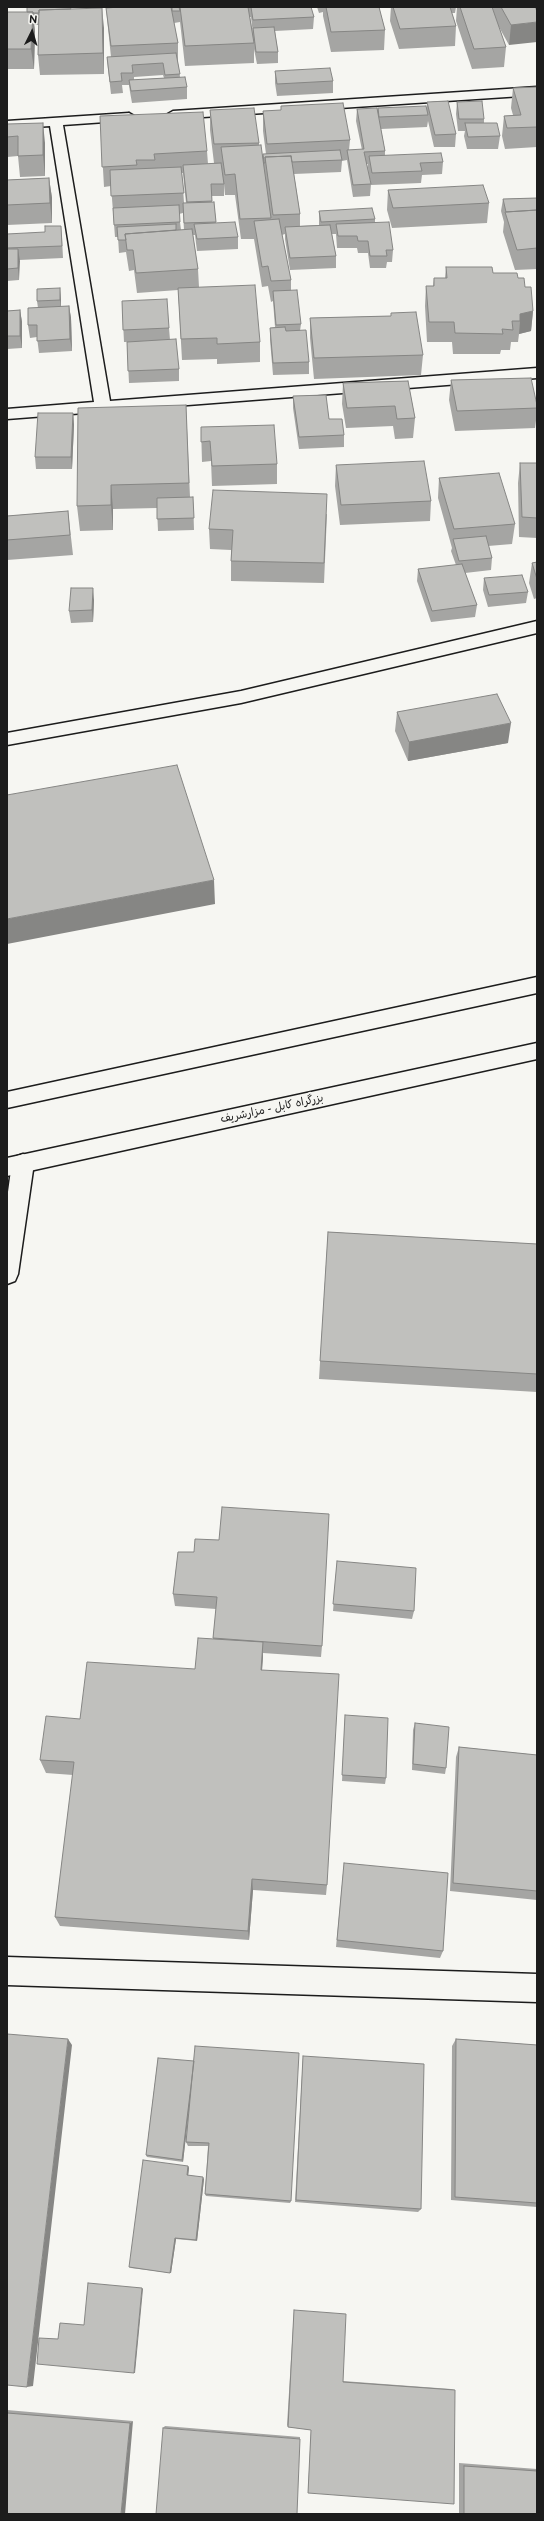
<!DOCTYPE html>
<meta charset="utf-8">
<style>
body{margin:0}
#map{position:relative;width:544px;height:2521px;overflow:hidden;background:#f6f6f2;font-family:"Balsamiq Sans",sans-serif}
canvas{display:block}
.frame{position:absolute;inset:0;border:8px solid #1c1c1c;pointer-events:none}
.north{position:absolute;left:12px;top:12px;width:40px;height:40px;-webkit-text-stroke:3px #f6f6f2;paint-order:stroke;rotate:5deg;font-size:11px;font-weight:700;line-height:16px;text-align:center;color:#1c1c1c}
.north::after{content:'';display:block;margin:auto;width:14px;height:18px;background:#1c1c1c;clip-path:polygon(50% 0,100% 100%,50% 72%,0 100%)}
</style>
<div id="map">
<canvas width="544" height="2521"></canvas>
<div class="frame"></div>
<div class="north">N</div>
</div>
<script>
const ctx = document.querySelector('canvas').getContext('2d');
ctx.lineJoin = 'round';
const shape = rows => new Path2D(rows.map(r => 'M' + r).join(''));
function strokePath(path, color, width, dash) { ctx.strokeStyle = color; ctx.lineWidth = width; ctx.lineCap = dash ? 'butt' : 'round'; ctx.setLineDash(dash || []); ctx.stroke(path); }
function fillPath(path, color) { ctx.fillStyle = color; ctx.fill(path, 'evenodd'); }
function write(font, color, halo, rows, align = 'center') {
  ctx.font = font + ' "Balsamiq Sans","Playpen Sans Arabic",sans-serif'; ctx.lineWidth = 3.5; ctx.setLineDash([]); ctx.textBaseline = 'middle'; ctx.strokeStyle = halo; ctx.fillStyle = color; for (const [text, x, y, turn = 0] of rows) {
    ctx.save(); ctx.translate(x, y); ctx.rotate((+turn || 0) * Math.PI / 180); ctx.textAlign = isNaN(turn) ? turn : align; if (halo) ctx.strokeText(text, 0, 0); ctx.fillText(text, 0, 0); ctx.restore();
  }
}
const minor = shape([
 [537,87,537,95,173,119,166,115,173,111,537,87],
 [129,113,136,117,134,120,63,125,110,401,537,368,537,378,7,419,7,409,94,402,50,126,7,129,7,121,129,113],
 [537,621,537,633,241,703,7,745,7,733,241,691,537,621],
 [23,1154,31,1157,34,1163,18,1274,15,1281,7,1284,7,1199,12,1163,15,1157,23,1154],
 [7,1957,537,1974,537,2002,7,1985,7,1957]
]);
const highway = shape([
 [537,977,537,993,7,1108,7,1092,537,977],
 [537,1043,537,1059,7,1176,7,1158,537,1043]
]);
const wall = shape([
 [120,7,311,7,314,17,313,29,275,31,278,52,278,63,257,64,254,49,254,63,185,66,180,22,174,23,178,43,178,63,180,77,187,87,187,99,132,103,130,92,129,85,122,85,123,93,111,94,108,69,107,57,111,57,108,28,106,8],
 [250,17,251,17,253,34],
 [163,75,164,78,134,80,134,77],
 [317,7,379,7,385,30,384,50,331,52,323,16,323,12,319,13],
 [391,7,456,7,455,13,452,13,456,26,455,46,399,49,390,21],
 [457,7,535,7,509,45,499,27,506,47,504,67,472,69,456,21],
 [71,9,104,28,104,74,40,75,38,55,39,25,34,25,35,32,34,69,7,69,7,12,27,12],
 [275,71,333,81,333,93,277,96,275,83],
 [537,87,537,147,505,149,502,136,504,116,513,115,511,108,513,88],
 [427,102,456,134,455,147,434,147,428,121,427,127,381,129,385,151,385,156,443,162,442,174,422,175,421,183,371,185,368,168,368,164,367,164,371,184,370,196,353,197,347,160,342,161,341,172,294,174,300,214,300,226,319,225,319,211,375,219,375,223,393,250,392,262,387,262,386,268,370,268,368,253,358,253,357,248,337,248,336,234,332,234,336,256,336,268,290,270,285,239,285,234,282,235,291,280,291,291,301,324,300,331,309,362,309,374,273,375,270,340,270,328,275,327,273,301,271,302,268,286,262,287,254,239,241,239,235,195,225,195,224,184,224,196,212,196,212,202,214,202,216,223,238,237,238,249,197,251,195,235,193,235,198,269,199,287,260,342,260,362,217,364,217,359,182,360,178,290,137,293,134,270,129,271,126,252,119,253,118,237,115,237,111,186,104,187,100,116,207,151,208,164,214,163,210,130,210,110,259,143,259,146,263,156,266,154,263,131,263,111,350,140,349,150,362,150,356,121,357,109,377,112,378,108,427,107],
 [182,173,183,173,186,203,184,203],
 [183,213,184,230,181,230,179,214],
 [457,102,484,119,484,123,500,136,498,149,467,149,464,136,465,131,458,131,456,114],
 [7,124,45,143,45,176,20,177,18,156,7,157],
 [49,178,52,198,52,223,7,225,7,180],
 [388,190,489,203,487,223,392,228,387,210],
 [537,198,537,269,515,270,503,232,504,222,501,211,503,199],
 [7,234,62,238,63,258,19,260,19,280,7,281],
 [446,267,493,273,518,278,525,287,533,311,531,331,519,334,518,342,511,342,510,350,501,350,500,354,453,354,452,342,427,342,425,306,426,286,433,286,434,278,445,278],
 [60,288,61,307,69,306,71,318,72,351,39,353,37,337,30,338,28,325,38,308,37,301],
 [122,301,169,328,170,340,179,369,179,381,129,383,127,342,124,342],
 [20,310,22,322,22,348,7,349,7,311],
 [391,313,423,355,421,375,314,379,310,338,310,318,391,316],
 [451,380,537,405,537,413,535,428,455,431,449,400],
 [408,381,415,418,413,438,395,439,393,426,346,428,342,404,343,383],
 [293,396,329,419,344,435,344,447,299,449,293,408],
 [186,405,190,497,193,497,194,530,158,531,157,508,113,509,113,530,80,531,77,506],
 [73,413,74,425,72,469,36,469,35,457],
 [201,427,277,464,277,484,212,486,211,461,202,462],
 [520,463,537,463,537,538,519,537,518,483],
 [336,465,431,501,430,521,340,525,335,486],
 [439,478,515,524,512,544,488,546,492,558,491,570,465,573,477,605,475,617,431,622,417,581,418,569,456,565,451,551,452,548,438,498],
 [68,511,73,555,7,560,7,516],
 [327,514,324,583,231,581,231,550,210,549,209,529],
 [537,562,537,598,534,599,529,583,532,563],
 [484,578,528,592,526,603,488,607,483,590],
 [94,600,93,622,71,623,69,611],
 [397,712,508,743,408,761,395,731],
 [328,1232,537,1244,537,1392,319,1379],
 [178,1552,322,1646,321,1657,263,1653,262,1670,327,1885,326,1895,253,1890,249,1940,60,1926,55,1917,73,1775,46,1773,40,1760,80,1719,195,1669,213,1639,216,1609,175,1606,173,1594],
 [337,1561,414,1611,412,1619,333,1611],
 [345,1715,386,1778,385,1784,342,1781],
 [415,1723,446,1768,445,1774,412,1770,413,1730],
 [459,1747,537,1755,537,1900,450,1891,456,1757],
 [344,1863,443,1951,440,1958,336,1947],
 [456,2039,537,2045,537,2207,451,2200,452,2046],
 [303,2056,421,2209,418,2212,295,2202],
 [158,2058,291,2201,290,2203,206,2196,205,2194,208,2146,188,2146,186,2142,191,2094,183,2162,147,2157,146,2155],
 [188,2166,189,2168,188,2175,204,2179,197,2241,176,2239,171,2273,131,2268,129,2267],
 [294,2310,343,2381,451,2389,455,2390,308,2493,308,2490,311,2430,288,2427,287,2425],
 [7,2410,133,2421,7,2514],
 [165,2426,300,2437,300,2439,163,2428],
 [459,2463,537,2469,537,2514,459,2514]
]);
const shadedWall = shape([
 [102,8,104,28,104,74,103,53],
 [33,12,35,32,34,69,31,49],
 [537,22,537,42,509,45,511,25],
 [43,123,45,143,45,176,43,155],
 [49,178,52,198,52,223,50,203],
 [18,249,20,261,19,280,18,268],
 [60,288,61,300,61,312,60,300],
 [69,306,71,318,72,351,70,339],
 [20,310,22,322,22,348,20,336],
 [533,311,531,331,519,334,520,321,520,314],
 [73,413,74,425,72,469,71,457],
 [111,485,113,509,113,530,111,505],
 [93,588,94,600,93,622,92,610],
 [511,723,508,743,408,761,409,742],
 [214,880,215,904,7,944,7,919],
 [263,1642,263,1657,261,1684,261,1670],
 [252,1879,253,1890,249,1940,248,1931],
 [68,2039,72,2045,33,2386,27,2387],
 [194,2061,194,2065,183,2162,182,2160],
 [188,2166,189,2168,188,2177,187,2175],
 [203,2177,204,2179,197,2241,196,2240],
 [175,2238,176,2239,171,2273,170,2273],
 [142,2288,143,2289,135,2373,134,2373],
 [133,2421,125,2514,121,2514,130,2423]
]);
const building = shape([
 [27,7,70,7,71,9,39,10,39,13,33,13,33,12,27,12,27,7],
 [120,7,171,7,178,43,111,46,106,8,120,7],
 [172,7,179,7,180,11,172,11,172,7],
 [180,7,248,7,254,43,185,46,180,7],
 [251,7,311,7,314,17,253,20,251,7],
 [326,7,379,7,385,30,331,32,326,7],
 [393,7,450,7,456,26,400,29,393,7],
 [460,7,492,7,506,47,474,49,460,7],
 [501,7,535,7,537,11,537,22,511,25,501,7],
 [102,8,103,53,38,55,39,10,102,8],
 [7,12,33,12,31,49,7,49,7,12],
 [274,27,278,52,256,52,253,28,274,27],
 [176,53,180,74,165,75,163,63,132,65,133,73,121,73,122,81,110,82,107,57,176,53],
 [330,68,333,81,277,84,275,71,330,68],
 [185,77,187,87,131,91,129,80,185,77],
 [537,87,537,127,507,128,504,116,521,115,513,88,537,87],
 [448,101,456,134,435,135,427,102,448,101],
 [482,101,484,119,459,119,457,102,482,101],
 [343,103,350,140,267,144,263,111,281,110,281,106,343,103],
 [426,106,428,115,379,117,378,108,426,106],
 [254,108,259,143,214,144,210,110,254,108],
 [377,108,385,151,364,152,371,184,353,185,347,150,364,149,357,109,377,108],
 [203,112,207,151,154,154,155,160,136,160,137,165,102,167,100,116,203,112],
 [43,123,43,155,18,156,18,136,7,137,7,124,43,123],
 [465,123,497,123,500,136,468,137,465,123],
 [261,145,271,218,240,219,235,174,225,175,221,147,261,145],
 [340,150,342,160,292,162,291,156,265,157,265,163,264,163,263,154,340,150],
 [441,153,443,162,420,163,422,171,372,173,369,156,441,153],
 [291,156,300,214,273,215,265,157,291,156],
 [221,163,224,184,211,184,212,201,187,202,183,165,221,163],
 [181,167,184,193,111,196,110,170,181,167],
 [49,178,50,203,7,205,7,180,49,178],
 [483,185,489,203,393,208,388,190,483,185],
 [537,198,537,210,506,212,503,199,537,198],
 [214,202,216,222,184,223,183,203,214,202],
 [179,205,180,222,114,225,113,208,179,205],
 [372,208,375,219,321,222,319,211,372,208],
 [537,210,537,248,517,250,505,212,537,210],
 [279,219,291,280,271,281,268,266,262,267,254,221,279,219],
 [235,222,238,237,197,239,194,224,235,222],
 [389,222,393,250,386,250,387,256,370,256,368,241,358,241,357,236,338,236,336,224,389,222],
 [176,224,176,230,125,234,126,240,118,240,117,227,176,224],
 [330,225,336,256,290,258,285,227,330,225],
 [45,226,61,226,62,246,7,248,7,234,45,232,45,226],
 [192,229,198,269,136,273,133,250,127,250,125,234,192,229],
 [7,249,18,249,18,268,7,269,7,249],
 [446,267,492,267,493,273,517,273,518,278,524,278,525,287,531,287,533,311,520,314,520,321,512,321,513,330,502,329,503,334,455,333,454,322,429,322,426,286,434,286,434,278,447,278,446,267],
 [255,285,260,342,217,344,217,338,181,339,178,288,255,285],
 [60,288,60,300,37,301,37,289,60,288],
 [297,290,301,324,276,325,273,291,297,290],
 [167,299,169,328,123,330,122,301,167,299],
 [69,306,70,339,37,341,37,325,28,325,28,308,69,306],
 [20,310,20,336,7,336,7,311,20,310],
 [416,312,423,355,314,358,310,318,391,316,391,313,416,312],
 [285,327,286,331,306,330,309,362,273,363,270,328,285,327],
 [176,339,179,369,128,371,127,342,176,339],
 [531,378,537,405,537,408,457,411,451,380,531,378],
 [408,381,415,418,397,419,395,406,347,408,343,383,408,381],
 [326,395,329,419,342,419,344,435,299,437,293,396,326,395],
 [186,405,189,483,111,485,111,505,77,506,78,408,186,405],
 [38,413,73,413,71,457,35,457,38,413],
 [274,425,277,464,212,466,210,441,201,442,201,427,274,425],
 [424,461,431,501,341,505,336,465,424,461],
 [520,463,537,463,537,518,522,517,520,463],
 [499,473,515,524,454,529,439,478,499,473],
 [213,490,327,494,324,563,231,561,233,530,209,529,213,490],
 [193,497,194,518,157,519,157,498,193,497],
 [68,511,70,535,7,540,7,516,68,511],
 [486,536,492,558,459,561,453,539,486,536],
 [537,562,537,579,532,563,537,562],
 [462,564,477,605,432,611,418,569,462,564],
 [522,575,528,592,489,595,484,578,522,575],
 [71,588,93,588,92,610,69,611,71,588],
 [497,694,511,723,409,742,397,712,497,694],
 [177,765,214,880,7,919,7,795,177,765],
 [328,1232,537,1244,537,1374,320,1361,328,1232],
 [222,1507,329,1514,322,1646,213,1638,217,1597,173,1594,178,1552,194,1552,195,1539,219,1540,222,1507],
 [337,1561,416,1568,414,1611,333,1604,337,1561],
 [198,1638,263,1642,261,1670,339,1674,327,1885,252,1879,248,1931,55,1917,74,1762,40,1760,46,1716,80,1719,87,1662,195,1669,198,1638],
 [345,1715,388,1718,386,1778,342,1775,345,1715],
 [415,1723,449,1727,446,1768,413,1764,415,1723],
 [459,1747,537,1755,537,1891,453,1883,459,1747],
 [344,1863,448,1873,443,1951,337,1940,344,1863],
 [7,2034,68,2039,27,2387,7,2385,7,2034],
 [456,2039,537,2045,537,2203,455,2197,456,2039],
 [195,2046,299,2053,291,2201,205,2194,209,2143,186,2142,195,2046],
 [303,2056,424,2064,421,2209,296,2200,303,2056],
 [158,2058,194,2061,182,2160,146,2155,158,2058],
 [143,2160,188,2166,187,2175,203,2177,196,2240,175,2238,170,2273,129,2267,143,2160],
 [88,2283,142,2288,134,2373,37,2364,39,2338,58,2339,60,2323,84,2325,88,2283],
 [294,2310,346,2314,343,2382,455,2390,454,2504,308,2493,311,2430,288,2427,294,2310],
 [7,2413,130,2423,121,2514,7,2514,7,2413],
 [163,2428,300,2439,297,2514,156,2514,163,2428],
 [464,2466,537,2471,537,2514,464,2514,464,2466]
]);
const streetNames = [
 ["بزرگراه کابل - مزارشریف",272,1109,-12]
];
strokePath(minor, '#1c1c1c', 3);
strokePath(highway, '#1c1c1c', 3);
fillPath(minor, '#f6f6f2');
fillPath(highway, '#f6f6f2');
fillPath(wall, '#a5a5a3');
fillPath(shadedWall, '#868684');
fillPath(building, '#c0c0bd');
strokePath(building, '#868684', 1);
write('11px', '#1c1c1c', '#f6f6f2', streetNames);
</script>
